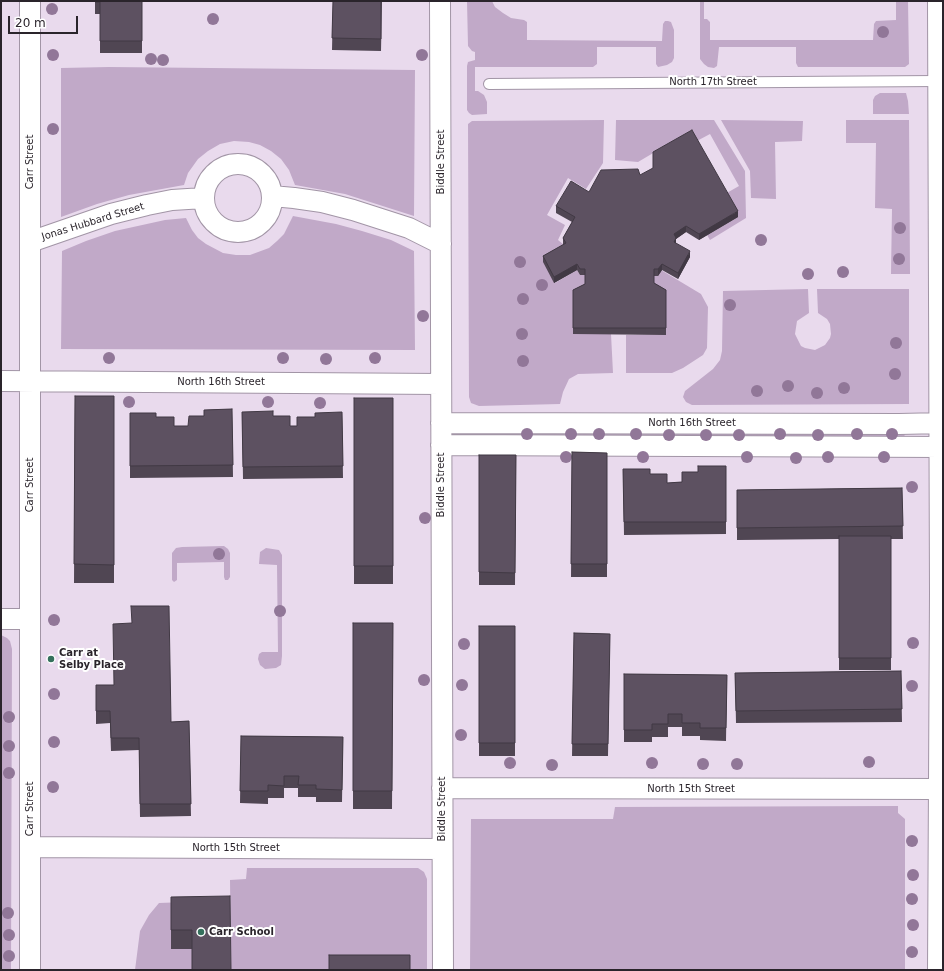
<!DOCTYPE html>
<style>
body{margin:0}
#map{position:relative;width:944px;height:971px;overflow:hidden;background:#e9daed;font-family:"DejaVu Sans",sans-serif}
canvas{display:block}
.frame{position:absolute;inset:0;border:2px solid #2a242b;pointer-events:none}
.scale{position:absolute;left:8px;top:16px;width:70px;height:18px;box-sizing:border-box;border:2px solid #2a242b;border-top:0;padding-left:5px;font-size:12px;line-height:14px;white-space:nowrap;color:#2a242b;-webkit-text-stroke:3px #fff;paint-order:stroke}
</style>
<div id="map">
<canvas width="944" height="971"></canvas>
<div class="frame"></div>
<div class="scale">20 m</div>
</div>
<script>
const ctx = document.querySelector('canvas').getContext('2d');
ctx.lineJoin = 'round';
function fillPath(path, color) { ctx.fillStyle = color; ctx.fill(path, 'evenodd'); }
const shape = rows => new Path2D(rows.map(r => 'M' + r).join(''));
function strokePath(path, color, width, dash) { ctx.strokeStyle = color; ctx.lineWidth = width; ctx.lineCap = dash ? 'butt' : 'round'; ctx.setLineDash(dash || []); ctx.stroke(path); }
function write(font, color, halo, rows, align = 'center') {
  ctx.font = font + ' "DejaVu Sans",sans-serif'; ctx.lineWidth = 4; ctx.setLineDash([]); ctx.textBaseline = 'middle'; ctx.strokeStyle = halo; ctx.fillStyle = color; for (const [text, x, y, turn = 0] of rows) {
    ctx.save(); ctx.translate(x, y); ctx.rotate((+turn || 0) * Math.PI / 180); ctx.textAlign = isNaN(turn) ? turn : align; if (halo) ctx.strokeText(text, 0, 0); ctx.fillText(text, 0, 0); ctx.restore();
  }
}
const green = shape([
 [467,1,492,1,495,7,503,13,511,18,524,20,527,22,527,40,662,41,663,24,665,21,668,21,671,22,674,30,674,58,672,62,667,65,658,67,656,64,656,47,597,47,597,64,593,67,475,67,475,91,478,91,484,95,487,102,487,114,472,115,469,113,467,110,467,66,468,62,475,60,475,52,472,51,468,46],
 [700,1,704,1,704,19,707,19,710,22,710,40,873,40,874,24,876,21,896,20,896,1,908,1,909,64,905,67,798,67,796,63,796,47,719,47,717,66,714,68,708,67,704,64,700,59],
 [109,67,415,70,414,216,345,194,295,185,289,170,281,159,271,151,260,145,249,142,234,141,220,144,208,151,198,159,188,173,184,185,129,195,97,204,61,217,61,68],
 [880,93,906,93,908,101,909,114,873,114,873,100,875,96],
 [604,120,603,163,586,189,568,178,547,215,565,225,558,240,563,244,566,250,555,283,577,270,580,275,585,275,585,290,573,334,611,334,613,373,578,374,569,379,563,392,560,404,479,406,471,403,469,397,468,124,472,121],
 [616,120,714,120,745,171,746,218,710,240,707,235,738,217,725,194,739,186,710,134,695,142,660,149,638,162,615,160],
 [721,120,803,121,802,141,775,142,776,199,751,198,750,171],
 [846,120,909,120,910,274,891,274,892,209,875,208,876,143,846,143],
 [293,216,336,224,362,231,391,240,414,251,415,350,61,349,62,251,86,241,115,231,165,220,186,218,192,230,198,238,206,244,223,253,236,255,250,255,269,248,277,241,284,234],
 [661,270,701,294,708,307,707,348,703,355,683,368,672,373,626,373,626,335,666,334,654,289,654,276,658,276],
 [808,289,809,313,797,321,795,334,801,346,805,348,815,350,825,345,830,338,831,334,830,324,827,319,818,313,817,289,909,289,909,404,692,405,686,402,683,397,685,391,713,369,720,360,722,351,723,291],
 [903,431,905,434,904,437,901,438,472,435,472,432],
 [224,546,228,549,230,553,230,577,228,580,225,580,224,577,224,562,177,563,177,580,174,582,172,580,172,553,176,548,182,547],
 [266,548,279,550,282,555,282,656,281,665,276,668,265,669,260,665,258,659,259,654,262,652,278,652,277,565,259,564,260,552],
 [1,635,7,638,10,641,12,649,11,970,1,970],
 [898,806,898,813,905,819,905,970,470,970,471,819,613,819,615,807],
 [247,868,418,868,424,872,427,879,427,970,231,970,230,880,246,879],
 [212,901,171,948,192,949,192,970,135,970,140,931,149,915,159,903]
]);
const service = shape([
 [489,84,938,81]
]);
const minor = shape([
 [440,1,443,970],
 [938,1,940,593,938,970],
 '204 198a34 34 0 1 1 68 0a34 34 0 1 1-68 0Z',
 [272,196,294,198,322,202,353,210,409,228,441,244],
 [30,242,111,214,147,205,172,200,204,198],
 [1,381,441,384],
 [441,423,899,424,943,423],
 [441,445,943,447],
 [1,619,30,619],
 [442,788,939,789],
 [30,847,442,849],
 [30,970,30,1]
]);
const trees = [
 [52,9],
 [213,19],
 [883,32],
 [53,55],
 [422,55],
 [151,59],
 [163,60],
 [53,129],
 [900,228],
 [761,240],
 [899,259],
 [520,262],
 [843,272],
 [808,274],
 [542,285],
 [523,299],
 [730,305],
 [423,316],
 [522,334],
 [896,343],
 [109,358],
 [283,358],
 [375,358],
 [326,359],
 [523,361],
 [895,374],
 [788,386],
 [844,388],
 [757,391],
 [817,393],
 [129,402],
 [268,402],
 [320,403],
 [527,434],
 [571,434],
 [599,434],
 [636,434],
 [780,434],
 [857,434],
 [892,434],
 [669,435],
 [706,435],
 [739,435],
 [818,435],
 [566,457],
 [643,457],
 [747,457],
 [828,457],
 [884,457],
 [796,458],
 [912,487],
 [425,518],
 [219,554],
 [280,611],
 [54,620],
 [913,643],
 [464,644],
 [424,680],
 [462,685],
 [912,686],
 [54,694],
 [9,717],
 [461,735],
 [54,742],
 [9,746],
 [869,762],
 [510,763],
 [652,763],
 [703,764],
 [737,764],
 [552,765],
 [9,773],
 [53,787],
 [912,841],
 [913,875],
 [912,899],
 [8,913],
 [913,925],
 [9,935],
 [912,952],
 [9,956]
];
const wall = shape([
 [95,1,142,1,142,53,100,53,100,14,95,14],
 [333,1,382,1,381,51,332,50],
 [640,175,738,217,699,240,686,232,676,239,676,244,690,257,678,279,662,270,658,276,654,276,654,283,666,290,666,335,573,334,573,290,585,284,585,275,580,275,577,270,554,283,543,262,543,256,563,245,563,238,572,222,556,213,556,206,589,192],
 [75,396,114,396,114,583,74,583],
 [354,398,393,398,393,584,354,584],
 [232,409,233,477,130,478,130,413,156,417,174,426,188,426,204,416,204,410],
 [242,412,273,416,290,426,297,426,315,417,342,412,343,478,243,479],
 [572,452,607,453,607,577,571,577],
 [479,455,516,455,515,585,479,585],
 [726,466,726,534,624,535,623,469,650,474,667,483,682,482,698,472],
 [902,488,903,539,891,539,891,670,839,670,839,539,737,540,737,490],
 [353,623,393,623,392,809,353,809],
 [479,626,515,626,515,756,479,756],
 [574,633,610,634,608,756,572,756],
 [901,671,902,722,736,723,735,673],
 [624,674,727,675,726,741,700,740,700,736,682,736,682,727,668,727,668,737,652,737,652,742,624,742],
 [96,685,171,722,189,721,191,816,140,817,139,750,111,751,110,723,96,724],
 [241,736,343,737,342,802,316,802,316,797,298,797,298,788,284,788,284,798,268,798,268,804,240,803],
 [171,897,231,970,192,949,171,949]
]);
const shadedWall = shape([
 [738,211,738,217,699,240,699,234],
 [686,226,686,232,676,239,676,245,674,249,674,234],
 [690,251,690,257,678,279,678,273],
 [577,264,577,270,554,283,554,277],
 [662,264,662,270,658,276,658,269]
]);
const building = shape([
 [95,1,142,1,142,41,100,41,100,2,95,2,95,1],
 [333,1,381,1,381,39,332,38,333,1],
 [692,130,738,211,699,234,686,226,674,234,676,238,674,242,690,251,678,273,662,264,658,269,654,269,654,283,666,290,666,328,573,328,573,290,585,284,585,269,580,269,577,264,554,277,543,256,566,243,563,238,575,217,556,206,571,181,589,192,601,170,638,169,640,175,653,168,653,152,692,130],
 [75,396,114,396,114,565,74,564,75,396],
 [354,398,393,398,393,566,354,566,354,398],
 [232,409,233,465,130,466,130,413,156,413,156,417,174,417,174,426,188,426,189,416,204,416,204,410,232,409],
 [273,411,273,416,290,416,290,426,297,426,297,417,315,417,315,413,342,412,343,466,243,467,242,412,273,411],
 [572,452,607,453,607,564,571,564,572,452],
 [479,455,516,455,515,573,479,572,479,455],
 [698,466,726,466,726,522,624,522,623,469,650,469,650,474,667,474,667,483,682,482,682,472,698,472,698,466],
 [902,488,903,526,737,528,737,490,902,488],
 [839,536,891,536,891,658,839,658,839,536],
 [131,606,169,606,171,722,189,721,191,804,140,804,139,738,111,738,110,711,96,711,96,685,114,685,113,624,132,623,131,606],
 [353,623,393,623,392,791,353,791,353,623],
 [479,626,515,626,515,743,479,743,479,626],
 [574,633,610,634,608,744,572,744,574,633],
 [901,671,902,709,736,711,735,673,901,671],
 [624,674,727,675,726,728,700,728,700,723,682,723,682,714,668,714,668,724,652,724,652,730,624,730,624,674],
 [241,736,343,737,342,790,316,789,316,785,298,785,299,776,284,776,284,786,268,785,268,791,240,791,241,736],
 [230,896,231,970,192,970,192,930,171,930,171,897,230,896],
 [329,955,410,955,410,970,329,970,329,955]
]);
const markers = [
 [51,659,4,"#34705c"],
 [201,932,4,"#34705c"]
];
const streetNames = [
 ["North 17th Street",713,82],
 ["Carr Street",30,162,-90],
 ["Biddle Street",441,162,-90],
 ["Jonas Hubbard Street",93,222,-17],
 ["North 16th Street",221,382],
 ["North 16th Street",692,423],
 ["Carr Street",30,485,-90],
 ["Biddle Street",441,485,-90],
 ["North 15th Street",691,789],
 ["Carr Street",30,809,-90],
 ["Biddle Street",442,809,-90],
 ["North 15th Street",236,848]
];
const poiNames = [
 ["Carr at",59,653],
 ["Selby Place",59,665],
 ["Carr School",209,932]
];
fillPath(green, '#c1a9c8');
strokePath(service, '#a295a6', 12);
strokePath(minor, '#a295a6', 22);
strokePath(service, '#fff', 10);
strokePath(minor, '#fff', 20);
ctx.fillStyle = '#917798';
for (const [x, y] of trees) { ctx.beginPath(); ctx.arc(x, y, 6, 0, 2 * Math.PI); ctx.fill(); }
fillPath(wall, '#504653');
fillPath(shadedWall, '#413944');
fillPath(building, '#5d5161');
strokePath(building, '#413944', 1);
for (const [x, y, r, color] of markers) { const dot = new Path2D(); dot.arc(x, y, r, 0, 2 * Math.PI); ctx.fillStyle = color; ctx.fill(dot); strokePath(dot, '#fff', 1.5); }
write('10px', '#2a242b', '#fff', streetNames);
write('bold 10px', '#2a242b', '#fff', poiNames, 'left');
</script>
